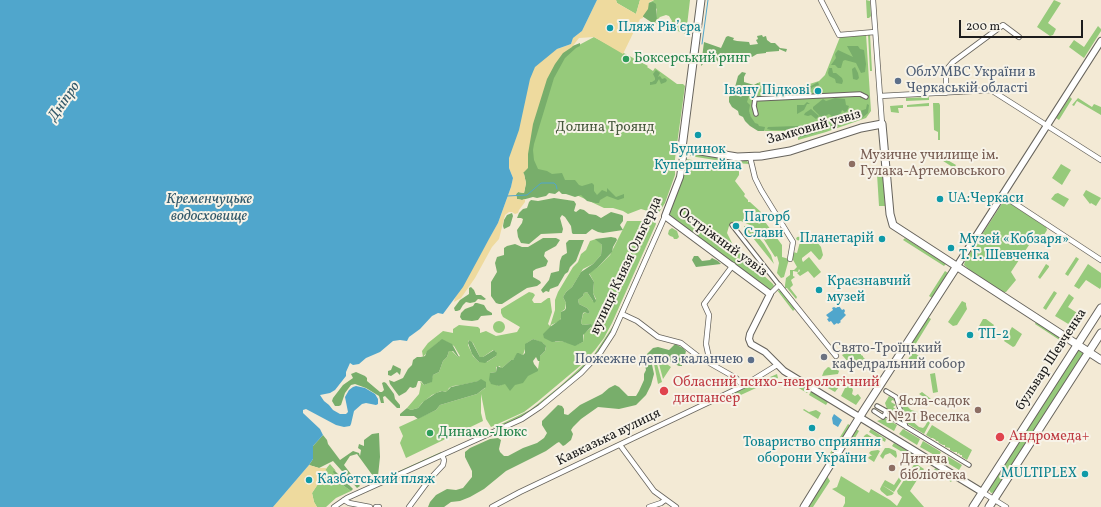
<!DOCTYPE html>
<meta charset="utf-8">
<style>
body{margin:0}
#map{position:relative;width:1101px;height:507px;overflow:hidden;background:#f3ead5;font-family:Vollkorn,serif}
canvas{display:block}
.scale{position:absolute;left:959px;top:20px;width:124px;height:18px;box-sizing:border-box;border:2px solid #1c1c1c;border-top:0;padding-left:5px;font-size:12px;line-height:14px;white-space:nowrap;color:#1c1c1c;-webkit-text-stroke:3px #f7f3e8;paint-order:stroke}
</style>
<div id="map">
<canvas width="1101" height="507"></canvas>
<div class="scale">200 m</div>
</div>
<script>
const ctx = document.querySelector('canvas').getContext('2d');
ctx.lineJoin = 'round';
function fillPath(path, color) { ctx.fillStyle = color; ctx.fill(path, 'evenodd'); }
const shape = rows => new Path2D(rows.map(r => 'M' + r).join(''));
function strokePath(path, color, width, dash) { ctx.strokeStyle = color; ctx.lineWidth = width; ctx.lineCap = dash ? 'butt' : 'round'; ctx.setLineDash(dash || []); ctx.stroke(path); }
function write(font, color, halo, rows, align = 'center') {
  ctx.font = font + ' Vollkorn,serif'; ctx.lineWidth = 4; ctx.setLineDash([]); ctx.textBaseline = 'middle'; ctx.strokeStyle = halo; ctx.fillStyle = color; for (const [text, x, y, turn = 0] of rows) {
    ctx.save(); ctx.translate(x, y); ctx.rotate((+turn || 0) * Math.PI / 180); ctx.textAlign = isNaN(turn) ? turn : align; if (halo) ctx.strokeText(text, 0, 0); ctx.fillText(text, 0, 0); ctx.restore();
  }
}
const green = shape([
 [616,0,640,0,636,14,617,3],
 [654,0,690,0,686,34,653,22,668,24,669,27,672,21,669,16,666,15,660,17,656,21,657,9,649,3],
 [866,0,870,1,871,16,869,18,867,18],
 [1054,0,1061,3,1048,23,1056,29,1053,35,1050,36,1037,27],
 [1098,26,1101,29,1101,31,1084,58,1069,47,1074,40,1084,47],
 [866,34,871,111,866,118,826,132,798,140,798,131,765,131,754,126,745,102,752,86,760,82,764,90,797,88,819,81,825,75,840,37],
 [868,34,870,34,872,71,870,71],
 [594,37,648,66,647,67,653,71,655,68,677,84,683,84,685,86,675,159,675,175,665,203,658,214,641,209,628,214,623,211,613,208,604,208,566,190,519,159,544,78,566,52],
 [929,97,929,100,906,101,906,98],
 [1070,97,1072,99,1059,120,1056,118],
 [1078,98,1092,107,1094,104,1101,107,1101,115,1077,101,1074,106,1072,105],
 [929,103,929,106,907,107,907,105],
 [933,103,939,103,940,105,940,140,938,140,938,132,934,130],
 [903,105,903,108,898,108,899,113,891,112,890,106],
 [691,153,747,161,750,164,734,163,690,156],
 [939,155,956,165,954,168,937,157],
 [685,159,743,167,739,169,739,175,735,181,745,194,744,196,748,200,748,202,750,202,762,213,760,215,782,245,782,257,789,259,784,277,781,278,777,273,779,263,777,256,775,257,763,238,750,225,741,221,734,222,729,226,727,233,735,249,773,284,774,286,770,290,768,290,694,234,668,215,679,187],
 [1061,164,1071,170,1062,185,1052,178],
 [877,174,883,174,885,206,879,206],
 [1086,190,1101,198,1096,206,1091,203,1090,204,1083,195],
 [1058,193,1069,199,1064,207,1051,199,1055,194],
 [1003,202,1008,202,1046,227,1047,230,1039,243,1031,242,1011,272,1016,280,1006,292,1003,292,971,271,964,265,965,261],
 [627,221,655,221,656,224,612,323,604,338,595,350,580,366,537,402,524,412,491,427,486,419,481,394,481,413,483,421,406,458,400,443,403,436,399,427,436,410,440,405,477,394,485,388,479,381,461,385,453,386,449,388,447,392,441,391,432,395,422,403,418,408,411,410,407,408,419,394,421,384,420,381,424,385,431,382,433,375,439,372,443,361,447,357,449,351,452,351,458,357,460,356,454,346,445,341,440,341,429,350,423,357,422,351,428,343,443,331,453,333,453,329,459,325,478,327,480,329,480,333,486,331,496,336,517,332,520,327,503,317,501,313,501,309,529,292,533,293,535,295,532,300,534,303,541,303,548,298,550,298,552,312,548,324,550,326,555,310,555,300,558,292,573,267,578,262,581,254,586,250,590,241,596,239,602,245,601,255,593,264,583,269,572,287,566,292,563,297,566,303,565,309,561,312,561,318,560,321,551,325,555,342,561,341,576,345,583,342,584,333,591,328,591,324,583,325,581,323,583,314,585,312,588,314,590,312,587,308,579,304,578,300,583,296,584,293,587,292,593,301,596,299,593,293,594,282,589,273,598,267,610,255],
 [533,339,543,343,546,347,545,351,540,356,538,369,511,384,503,384,499,386,490,382,490,373,496,372,496,367,500,366,501,369,511,360,513,360,518,353,523,355,527,343],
 [469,340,473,343,480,357,483,357,493,350,496,352,496,356,487,362,479,362,473,356,468,345,468,342],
 [658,225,658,227,615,326,605,343,593,359,581,371,536,407,520,418,496,429,493,428,530,410,559,387,593,356,613,326],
 [745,226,755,233,764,244,771,255,774,264,745,228,744,228,744,226],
 [672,228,677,231,679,237,677,239,674,239,673,237,670,236,668,234,669,230],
 [806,236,813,238,817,242,821,247,823,255,821,259,819,260,811,251,802,258,802,260,803,262,809,257,821,272,814,278,808,271,800,276,797,273,800,271,799,269,798,272,793,271,793,276,795,277,791,280,793,285,790,288,797,297,796,299,787,288,785,288,785,285,786,278,790,275,790,270,794,270,797,267,792,258,793,252,797,253,800,242,796,239,797,237],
 [905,238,946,264,944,266,903,240],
 [1076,257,1079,259,1068,276,1065,274],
 [1046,264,1049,266,1049,267,1040,279,1038,277],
 [1088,264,1101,273,1101,287,1100,289,1086,280,1079,289,1074,286],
 [945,271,948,273,932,298,929,296],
 [777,290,781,291,795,309,793,311],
 [1054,291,1057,293,1046,310,1043,308],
 [1069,294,1074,298,1068,307,1082,316,1075,328,1055,316],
 [962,301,966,303,966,305,967,309,957,325,953,326,948,322],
 [928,317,931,319,915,345,911,343],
 [983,319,986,319,994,325,988,334,978,328],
 '493 327a6 6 0 1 1 12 0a6 6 0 1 1-12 0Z',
 [1036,322,1066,341,1064,343,1035,324],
 [1012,327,1022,334,1015,346,1013,347,1004,341],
 [853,346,855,346,859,351,859,353,861,354,861,355,863,356,863,357,869,363,860,368,857,365,857,363,851,361,851,363,849,363,842,355,846,353,847,351,849,351,849,349],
 [1078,350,1084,354,996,492,991,493,988,488],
 [913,352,919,356,916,361,912,359,909,361,906,368,904,367,905,364],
 [661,360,671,367,663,379,659,364],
 [654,364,657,364,662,382,658,384],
 [833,366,839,371,838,374,822,376,824,371,828,367,831,368],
 [935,373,938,392,933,393,930,374],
 [777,374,778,378,732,399,733,393],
 [839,378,842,383,835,392,819,383],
 [794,381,809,390,807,393,792,384],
 [846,386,851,386,853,390,852,394,855,396,858,394,861,398,856,405,841,396],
 [811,391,828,402,826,405,809,395],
 [922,392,931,399,932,403,925,405,924,404,927,399,919,394],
 [889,396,894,399,895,401,892,400,891,402,896,405,893,407,898,411,895,413,901,417,900,419,888,412,885,403],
 [905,404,911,410,918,412,915,414,912,421,919,427,923,428,925,426,929,419,925,417,931,412,932,414,932,419,924,434,908,424,902,408],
 [804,409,809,412,816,410,821,413,818,419,803,410],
 [885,418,897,425,894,431,877,421],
 [848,424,851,426,832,456,829,455],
 [932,425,972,450,967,460,962,457,962,455,960,455,959,453,957,454,957,452,954,452,950,450,950,448,945,447,945,445,943,445,939,443,938,441,936,441,935,439,934,439,933,438,931,438,926,435],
 [856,429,859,431,849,448,846,447],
 [871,429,886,439,885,442,869,432],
 [903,429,920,439,917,445,899,434],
 [867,434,878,441,877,443,874,443,875,441,873,440,870,444,870,442,868,441,865,445,865,443,863,442,859,447,857,446,865,435],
 [923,441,941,452,938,457,920,447],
 [894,443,916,456,914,459,892,446],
 [889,448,896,451,897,456,896,458,890,453,885,455,883,459,880,456,885,448],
 [878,450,880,451,874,462,868,458,870,456,872,456,869,453,871,451],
 [441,452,442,454,382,480,386,477],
 [944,454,962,465,959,470,941,459],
 [915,463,924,469,910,491,924,507,843,507,845,503,845,497,832,489,837,487,841,476,869,493,871,489,890,500,897,506,902,497,898,494,897,491],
 [330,464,336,471,334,470,337,477,344,486,351,491,336,498,326,507,317,507,314,502,312,493,326,471,325,470],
 [935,468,953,479,951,482,934,471],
 [902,473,905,475,894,492,882,485,885,480,894,485],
 [827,476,830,481,813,507,808,507],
 [882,485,894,493,892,495,887,496,881,491,880,489]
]);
const forest = shape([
 [653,2,656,4,657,20,655,22,651,22,642,16,648,3],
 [762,35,763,37,766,36,767,40,771,43,775,43,780,48,787,49,786,52,779,49,779,51,766,52,766,53,757,54,752,57,749,55,727,61,708,62,704,63,701,66,704,42,721,48,726,37,728,36,734,38,733,40,737,41,749,42,750,45,758,44,756,40,758,39,757,36],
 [580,43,580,46,576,48,565,58,554,78,534,144,533,150,534,160,538,169,547,171,552,174,562,173,565,180,575,180,579,185,582,186,592,183,594,185,594,191,597,195,602,190,607,192,607,188,616,197,624,194,624,198,618,200,607,196,600,200,599,203,596,203,587,201,581,195,575,197,566,194,562,194,559,191,555,194,549,193,546,196,537,198,533,197,522,200,517,199,516,194,518,192,524,193,526,183,524,174,523,173,537,72,570,47],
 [847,46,858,46,860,49,864,50,866,64,865,72,861,73,856,63,845,60,843,61,841,68,838,68,835,65,831,65,836,58,835,54,838,50,853,57],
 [855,67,858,73,859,78,857,80,853,79,852,69],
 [829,68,832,68,833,73,836,73,842,78,843,81,842,84,836,83,835,79,829,76,828,73],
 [656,70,660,73,658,77,660,76,662,79,665,78,667,80,666,82,661,84,659,79,656,84,650,85,650,82,652,82,655,80,655,78,653,74],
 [742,72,746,73,744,77,744,82,754,85,758,83,759,85,750,93,747,102,750,105,749,111,751,117,755,123,758,124,759,126,765,127,764,131,758,131,750,126,745,121,743,117,739,115,738,111,732,107,729,102,729,97,734,91,738,76],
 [818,82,819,85,813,87,809,91,802,92,802,90,804,87,808,85,811,86],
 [835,98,845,99,846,105,849,106,847,111,845,112,842,110,841,113,837,116,833,117,829,114,825,116,823,119,821,119,819,115,813,109,813,107,823,99,826,101],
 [807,102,810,104,807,104,804,110,797,114,797,105,804,105],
 [867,104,869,105,868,113,862,118,802,137,800,137,799,130,771,130,767,129,768,127,797,126,813,124,815,124,815,128,818,129,823,125,827,126,845,121,857,112,866,109],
 [811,109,819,116,816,119,811,115,808,116,804,115,805,113],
 [554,198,574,201,576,204,574,211,576,212,580,209,584,210,589,214,596,215,601,218,611,212,622,215,623,216,623,221,620,225,623,230,603,233,598,232,592,229,586,234,573,234,572,233,571,226,565,217,562,215,560,218,563,229,562,233,541,234,529,244,521,243,518,237,517,230,522,223,523,219,521,218,517,218,519,213,523,209,527,208,529,202,531,200,538,201],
 [512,213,513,216,510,226,504,229,503,226,504,220,507,215],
 [611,237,616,238,617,240,613,247,612,252,598,267,589,274,594,282,593,293,596,301,594,303,593,301,587,292,584,293,583,296,578,300,579,304,587,308,590,312,588,314,585,312,583,313,581,323,583,325,591,324,592,326,583,335,583,342,575,346,561,341,552,342,544,338,543,334,550,327,561,319,561,312,565,310,566,308,566,303,563,297,566,292,572,287,581,272,593,264,601,255,602,245,595,239],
 [543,238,556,238,560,240,556,246,545,252,544,256,548,261,546,266,536,269,533,271,533,277,540,281,541,283,537,286,527,288,502,304,499,304,496,303,491,296,491,282,497,272,495,263,497,257,504,255,504,248,507,246,515,244,522,247,528,247],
 [569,240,584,240,576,261,570,267,568,272,565,274,558,286,550,289,549,292,546,291,543,293,541,290,549,280,551,273,559,271,560,261,562,256,567,253,566,243],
 [694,256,698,256,702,261,710,260,712,258,718,261,721,264,696,267,692,260],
 [471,287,474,290,476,295,481,295,486,299,484,300,478,299,475,302,470,303,466,302,463,305,460,310,457,311,455,311,454,308,460,300,469,294,469,288],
 [475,303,477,303,484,305,487,310,492,313,492,315,481,316,478,320,472,321,462,320,460,317,461,313,465,309,473,306],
 [442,339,452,344,459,357,458,357,453,351,449,351,447,357,443,361,439,372,433,375,432,382,424,385,421,381,418,381,416,387,413,388,410,387,406,392,399,396,390,384,389,380,394,382,403,378,408,369,412,365,413,360,417,357,421,357,425,356,427,351],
 [533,339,542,342,546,346,545,351,540,356,540,361,538,361,536,357,533,361,534,364,538,369,538,371,528,376,523,383,515,385,510,391,505,384,499,386,491,384,489,380,490,373,496,372,497,366,502,368,511,360,513,360,517,353,519,353,523,355,525,353,525,344],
 [469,340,472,342,480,357,483,357,494,350,497,353,496,356,485,363,479,362,475,358,472,354,468,343],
 [675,344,683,348,686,351,685,355,682,362,682,366,679,366,658,356,651,357,651,360,654,374,651,385,646,395,636,405,619,409,598,407,581,419,573,427,571,430,573,434,571,440,565,445,563,446,559,442,557,443,546,451,506,471,484,489,470,497,460,501,451,502,444,507,428,507,430,502,436,495,447,489,456,490,463,488,472,477,472,471,465,457,465,452,470,448,490,439,498,438,501,440,499,449,500,452,504,456,508,456,523,448,537,443,544,438,547,433,542,425,542,421,558,405,562,406,564,409,564,414,568,415,580,405,602,394,609,388,615,385,619,387,628,396,636,396,639,391,644,380,644,374,646,370,644,360,645,356,653,348,658,347,669,350],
 [393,365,401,369,400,375,397,372,391,376,388,375,388,371,391,370],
 [356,372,365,376,367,378,367,381,380,392,382,392,384,390,382,383,384,382,386,383,394,394,395,399,400,405,400,408,397,408,385,396,383,397,384,403,381,403,379,396,366,388,355,384,351,385,345,393,341,405,339,406,335,406,332,401,333,398,343,385,353,378,351,374],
 [481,379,486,382,486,387,477,394,440,405,436,410,418,419,414,416,400,416,400,414,407,408,411,410,418,408,424,401,436,393,442,391,446,392,451,387,478,381],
 [379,433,380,457,378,476,373,476,357,454,350,456,344,465,360,486,357,488,333,461,319,468,309,465,313,459,313,446,323,435,327,440,328,444,340,460,353,451,359,453,360,456,361,450,358,448,359,444,364,446,364,440,372,434],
 [334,470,353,489,351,491,344,486,337,477,333,472]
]);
const sand = shape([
 [597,0,616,0,617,3,636,14,640,0,654,0,649,2,648,9,643,16,643,18,640,19,623,54,594,37,579,38,572,47,563,53,555,64,547,79,533,124,528,154,528,168,523,173,524,174,526,183,524,193,518,192,516,194,517,199,522,200,525,199,525,202,519,210,518,213,515,214,512,212,509,212,505,215,499,239,492,247,475,278,461,298,454,302,455,298,498,223,511,187,513,178,509,168,504,164,531,64,557,49,571,44,573,38,582,31],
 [309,465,319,468,327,468,325,470,327,471,312,493,314,502,317,507,273,507]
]);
const water = shape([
 [0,0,597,0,582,31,573,38,571,44,557,49,535,67,530,79,519,130,509,158,509,168,513,178,511,187,498,223,489,239,482,252,463,287,443,314,438,313,432,316,420,329,409,337,407,341,400,340,393,341,380,352,366,358,359,364,353,365,350,363,346,372,346,376,335,390,330,393,320,395,324,401,329,405,333,410,340,414,346,414,348,412,345,397,349,390,353,387,356,386,365,388,375,394,378,399,378,404,376,405,366,403,362,404,354,411,351,424,350,426,344,427,336,425,306,409,303,410,303,413,320,429,323,435,313,446,313,459,309,465,273,507,0,507],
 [839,306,842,310,844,309,845,311,844,313,846,315,840,321,841,322,838,324,837,323,834,325,831,321,829,322,827,319,829,318,826,315,833,310,832,308,834,307,836,308],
 [834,414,842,420,838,427,833,424,832,418]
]);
const stream = shape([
 [702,44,708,0],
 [507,196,527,195,541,183,554,183,556,185,557,189]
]);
const pedestrian = shape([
 [756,114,754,106,755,99,860,94,866,97],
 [732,225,779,285],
 [886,391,896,397,906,427],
 [877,406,886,411,885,414],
 [874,411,883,417,885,414,969,465]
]);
const minor = shape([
 [821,0,839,35,875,32],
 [873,0,882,124],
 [946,93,946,73,948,68,953,62,1003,25,1019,37],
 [880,96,991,90,1101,160],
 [750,157,755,178,761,190,793,242,790,259],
 [1002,195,1101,260],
 [770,294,779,285,836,356],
 [622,314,637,321,658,337,681,343,699,357,736,378,743,386],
 [709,362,709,358,706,344,709,315,704,304,733,265],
 [620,445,654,491,676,507],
 [982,492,1006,507],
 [344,500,349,503,370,507],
 [334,507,347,498,522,419,540,407,581,373,600,353,613,333,665,216],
 [376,507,379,507],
 [409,507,429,480,443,465,444,460,442,455],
 [492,507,520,492,743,386,777,365],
 [649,507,661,503,665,500]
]);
const tertiary = shape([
 [682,148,683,157,680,177,665,216,770,294,750,334,749,339,751,344,765,352,784,371,982,492],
 [957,266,1101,41]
]);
const secondary = shape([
 [701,0,682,148,737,157,761,156,790,151,861,128,882,124,890,214,893,225,1101,360],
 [804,507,864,410,957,266],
 [973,507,1101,308],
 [989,507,1101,333]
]);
const markers = [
 [610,28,4,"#0f9aa8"],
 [626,59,4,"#2e9e5b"],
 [898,81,4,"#5c6f8a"],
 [818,91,4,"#0f9aa8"],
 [698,135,4,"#0f9aa8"],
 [852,164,4,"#8d6e63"],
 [940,199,4,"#0f9aa8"],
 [736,226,4,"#0f9aa8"],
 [882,239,4,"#0f9aa8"],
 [951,248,4,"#0f9aa8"],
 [819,290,4,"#0f9aa8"],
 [970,335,4,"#0f9aa8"],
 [824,357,4,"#6b7280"],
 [751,360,4,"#5c6f8a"],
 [664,391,5,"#e0444e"],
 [978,410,4,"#8d6e63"],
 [812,428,4,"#0f9aa8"],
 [430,433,4,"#2e9e5b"],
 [1000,437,5,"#e0444e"],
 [892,468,4,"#8d6e63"],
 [1085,474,4,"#0f9aa8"],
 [309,480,4,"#0f9aa8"]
];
const cultureNames = [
 ["Пляж Рівʼєра",618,28],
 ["Івану Підкові",810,91,"right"],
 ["Будинок",698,150,"center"],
 ["Куперштейна",698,166,"center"],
 ["UA:Черкаси",948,199],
 ["Пагорб",744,218],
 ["Слави",744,234],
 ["Планетарій",874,239,"right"],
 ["Музей «Кобзаря»",959,240],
 ["Т. Г. Шевченка",959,256],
 ["Краєзнавчий",827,282],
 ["музей",827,298],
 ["ТП-2",978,335],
 ["Товариство сприяння",812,443,"center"],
 ["оборони України",812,459,"center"],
 ["MULTIPLEX",1077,474,"right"],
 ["Казбетський пляж",317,480]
];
const leisureNames = [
 ["Боксерський ринг",634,59],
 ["Динамо-Люкс",438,433]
];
const serviceNames = [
 ["ОблУМВС України в",906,73],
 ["Черкаській області",906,89],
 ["Пожежне депо з каланчею",743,360,"right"]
];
const parkNames = [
 ["Долина Троянд",605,128]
];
const streetNames = [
 ["Замковий узвіз",814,128,-16],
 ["Остріжний узвіз",722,243,36],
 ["вулиця Князя Ольгерда",627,266,-65],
 ["бульвар Шевченка",1052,360,-57],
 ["Кавказька вулиця",609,438,-26]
];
const educationNames = [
 ["Музичне училище ім.",860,156],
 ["Гулака-Артемовського",860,172],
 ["Ясла-садок",970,402,"right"],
 ["№21 Веселка",970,418,"right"],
 ["Дитяча",900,460],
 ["бібліотека",900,476]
];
const worshipNames = [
 ["Свято-Троїцький",832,349],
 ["кафедральний собор",832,365]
];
const healthNames = [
 ["Обласний психо-неврологічний",673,383],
 ["диспансер",673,399],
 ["Андромеда+",1009,437]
];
const waterNames = [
 ["Дніпро",65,102,-55],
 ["Кременчуцьке",209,200],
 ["водосховище",209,217]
];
fillPath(green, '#96ca7b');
fillPath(forest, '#78ae6b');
fillPath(sand, '#eeda9e');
fillPath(water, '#50a6cc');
strokePath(stream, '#50a6cc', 1);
strokePath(pedestrian, '#67645d', 5.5);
strokePath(minor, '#67645d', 6);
strokePath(tertiary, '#67645d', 8);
strokePath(secondary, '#67645d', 9);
strokePath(pedestrian, '#fff', 3.5);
strokePath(minor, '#fff', 4.5);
strokePath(tertiary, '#fff', 6);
strokePath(secondary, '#fff', 7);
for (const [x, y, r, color] of markers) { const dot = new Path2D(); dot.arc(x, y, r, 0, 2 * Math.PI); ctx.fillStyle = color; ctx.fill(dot); strokePath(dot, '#f7f3e8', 1.5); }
write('14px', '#0d838f', '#f7f3e8', cultureNames, 'left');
write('14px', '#27864d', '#f7f3e8', leisureNames, 'left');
write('14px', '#4e5e75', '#f7f3e8', serviceNames, 'left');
write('14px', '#47593d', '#f7f3e8', parkNames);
write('14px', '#1c1c1c', '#f7f3e8', streetNames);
write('14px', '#785e54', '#f7f3e8', educationNames, 'left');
write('14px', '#5b616d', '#f7f3e8', worshipNames, 'left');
write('14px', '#be3a42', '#f7f3e8', healthNames, 'left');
write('italic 15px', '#335a6b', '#f7f3e8', waterNames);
</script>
